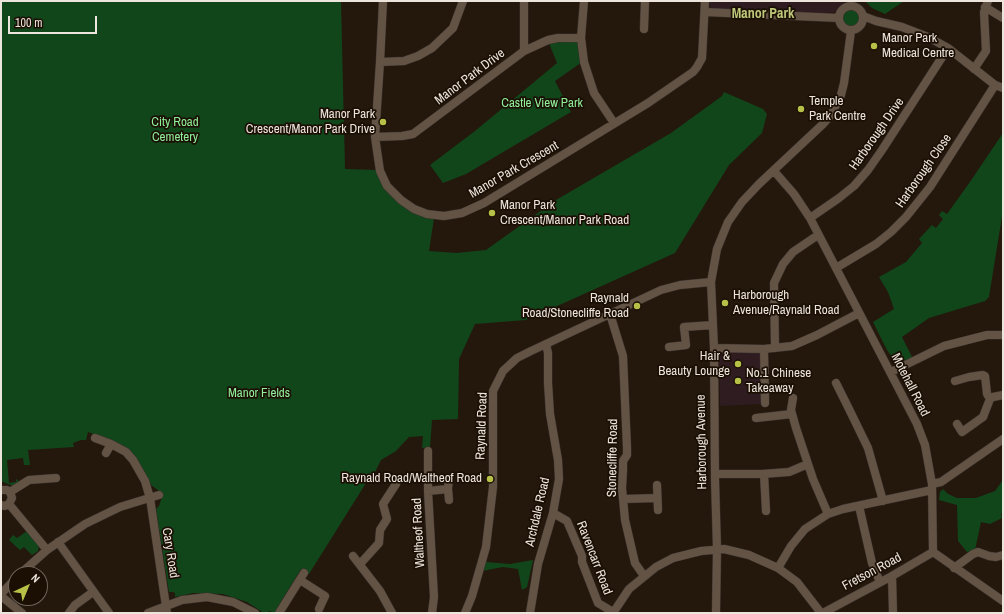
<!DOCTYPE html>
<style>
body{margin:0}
#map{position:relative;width:1004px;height:614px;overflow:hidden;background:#24180c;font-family:"Archivo Narrow",sans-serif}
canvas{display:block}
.frame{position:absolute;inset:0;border:2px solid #ede4dc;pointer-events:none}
.north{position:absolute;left:8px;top:566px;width:40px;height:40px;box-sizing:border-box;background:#1b0f04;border:1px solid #6f645a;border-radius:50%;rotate:44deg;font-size:11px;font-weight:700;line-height:16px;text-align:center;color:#ede4dc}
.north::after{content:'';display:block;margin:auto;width:14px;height:18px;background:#b7c148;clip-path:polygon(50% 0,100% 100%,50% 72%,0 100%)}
.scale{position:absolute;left:8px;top:16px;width:89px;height:18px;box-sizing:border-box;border:2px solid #ede4dc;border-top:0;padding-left:5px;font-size:12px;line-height:14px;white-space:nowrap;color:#ede4dc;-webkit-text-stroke:3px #1b0f04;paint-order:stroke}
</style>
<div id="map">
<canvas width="1004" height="614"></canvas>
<div class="frame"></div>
<div class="north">N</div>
<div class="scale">100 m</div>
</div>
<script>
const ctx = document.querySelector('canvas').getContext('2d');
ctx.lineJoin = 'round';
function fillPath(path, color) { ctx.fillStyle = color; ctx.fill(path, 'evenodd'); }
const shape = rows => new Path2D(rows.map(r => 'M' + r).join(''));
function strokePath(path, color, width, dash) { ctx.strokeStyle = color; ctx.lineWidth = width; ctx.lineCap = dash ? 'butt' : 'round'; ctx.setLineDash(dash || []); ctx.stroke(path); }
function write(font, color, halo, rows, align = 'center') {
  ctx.font = font + ' "Archivo Narrow",sans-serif'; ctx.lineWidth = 3.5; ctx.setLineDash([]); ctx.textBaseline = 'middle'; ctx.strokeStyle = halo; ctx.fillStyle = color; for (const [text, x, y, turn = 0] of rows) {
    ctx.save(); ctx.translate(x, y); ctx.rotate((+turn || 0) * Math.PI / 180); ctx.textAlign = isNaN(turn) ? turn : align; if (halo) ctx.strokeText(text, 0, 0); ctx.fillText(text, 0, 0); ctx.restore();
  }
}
const commercial = shape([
 [709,1,845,1,840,7,834,12,825,13,716,9,711,8],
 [763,351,763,404,720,406,719,355,721,352]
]);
const green = shape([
 [1,1,341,1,345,169,376,170,397,202,434,218,429,251,456,253,486,250,556,200,671,133,722,96,724,92,763,109,767,114,762,133,729,165,675,253,526,320,475,324,459,359,458,419,432,420,430,447,422,448,423,436,409,437,396,451,381,460,372,478,366,483,309,574,301,569,274,613,270,611,264,613,247,602,223,594,193,593,175,597,175,593,173,592,169,592,156,509,159,506,162,497,158,490,151,485,140,464,105,438,88,432,86,440,81,440,73,443,74,447,28,450,30,465,24,465,23,458,7,460,9,483,16,482,16,479,19,481,13,486,1,481],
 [865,1,904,1,885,14,872,8],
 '843 18a8 8 0 1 1 16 0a8 8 0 1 1-16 0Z',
 [576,41,580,45,582,62,555,81,571,112,466,174,443,183,430,165,475,131,557,63,549,43],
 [1003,133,1003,210,989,297,985,301,929,318,902,337,914,361,896,363,887,350,873,322,894,309,888,292,879,277,906,262,922,243,919,239,932,225,936,228,943,219,939,215,942,211,947,214,972,179],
 [1003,480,1003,512,1001,514,1002,518,990,524,981,522,975,550,967,552,958,541,957,505,939,500,940,492,943,489,948,494,957,498,976,498,995,491],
 [27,531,39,545,38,551,32,555,24,547,20,550,9,540,13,535,17,538],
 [533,560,527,587,522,590,518,569,503,567,482,571,486,562,510,564]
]);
const minor = shape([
 [383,1,380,62,375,137,380,171,387,186,401,200,414,209,427,214,444,216,462,213,484,203,648,103,693,72,697,67,702,58,705,1],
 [584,1,581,38,584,62,594,93,614,123],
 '839 18a12 12 0 1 1 24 0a12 12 0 1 1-24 0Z',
 [985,7,1003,18],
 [705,12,839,18],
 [863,16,876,21,902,27,928,37,948,48,995,85,1003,88],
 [644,29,645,1],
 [524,51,524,1],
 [380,62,404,61,418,56,432,48,453,28,463,1],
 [974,69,986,51,984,12,988,1],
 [375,137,402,136,413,134,524,51,548,40,558,38,581,38],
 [774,171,794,194,810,218,917,424,925,445,932,484,933,552,1003,601],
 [810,218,839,198,854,186,868,170,882,150,948,48],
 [836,268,876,244,891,232,906,217,930,187,995,85],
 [610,314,623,356,627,448,627,455,623,461,623,470,622,488,625,520,635,563,644,576],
 [669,347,686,345,684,327,713,325],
 [714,348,764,349,792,346,817,335,859,313],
 [775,348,774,283,783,264,793,252,818,235],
 [764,349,765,403],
 [891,372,944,346,987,335,1003,335],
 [955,381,969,377,983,375,985,376,987,394,990,399],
 [836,383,849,409,868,448,883,501],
 [793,398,791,410,796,428,813,479,828,514],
 [756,418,792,414],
 [957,424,962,432,983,417,990,399,993,397,1003,395],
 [95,438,111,444,126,452,133,460,145,481,150,498,167,613],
 [428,451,428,491,434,597,432,613],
 [106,453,111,444],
 [715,474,762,474,789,472,808,464],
 [764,474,766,511],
 [932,484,941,482,1003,439],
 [657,485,658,510],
 [448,489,449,500],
 [1,490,7,490,10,492,12,498,9,504,5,506,1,505],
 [428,491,448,489,449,478],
 [10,492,29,480,56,478],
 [623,499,657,498],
 [9,504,47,550],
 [859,506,872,563,880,582],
 [553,513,567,521,582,556,582,562,598,603,613,612],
 [58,542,109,613],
 [353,556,380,591,392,613],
 [360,564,379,543,380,530,387,519,383,504,396,484],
 [778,568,791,546,805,529,828,514,843,509,932,490],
 [954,568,973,554,978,552,989,556,996,557,1003,555],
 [20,574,47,550,85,524,120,507,159,495],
 [892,576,893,613],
 [300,580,325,596,319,609],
 [1,594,16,578],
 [1,596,22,613],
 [69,613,75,605,93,592],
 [148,613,182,600,207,597,233,602,255,613],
 [279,613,304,573],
 [465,613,472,596,486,547,493,487,493,391,503,371,517,358,531,351,661,290,680,285,711,282],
 [530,613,538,564,553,513,559,479,558,460,550,414,548,383,548,353,546,344],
 [613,613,629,589,656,567,673,558,701,551,724,549,749,555,778,568,797,582,821,613],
 [716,613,717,549,715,479,714,348,711,282,717,249,728,222,742,202,759,184,823,124,831,115,841,95,844,83,851,31],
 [823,613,892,576,933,552]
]);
const markers = [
 [874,46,4,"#b7c148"],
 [801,109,4,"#b7c148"],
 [383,122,4,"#b7c148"],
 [492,213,4,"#b7c148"],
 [725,303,4,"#b7c148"],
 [637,306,4,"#b7c148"],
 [738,364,4,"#b7c148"],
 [738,381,4,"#b7c148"],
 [490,479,4,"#b7c148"]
];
const poiNames = [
 ["Manor Park",882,39],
 ["Medical Centre",882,54],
 ["Temple",809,102],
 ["Park Centre",809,117],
 ["Manor Park",375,115,"right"],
 ["Crescent/Manor Park Drive",375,130,"right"],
 ["Manor Park",500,206],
 ["Crescent/Manor Park Road",500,221],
 ["Harborough",733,296],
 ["Avenue/Raynald Road",733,311],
 ["Raynald",629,299,"right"],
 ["Road/Stonecliffe Road",629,314,"right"],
 ["Hair &",730,357,"right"],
 ["Beauty Lounge",730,372,"right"],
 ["No.1 Chinese",746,374],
 ["Takeaway",746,389],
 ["Raynald Road/Waltheof Road",482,479,"right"]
];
const streetNames = [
 ["Manor Park Drive",470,77,-37],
 ["Harborough Drive",877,134,-55],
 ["Manor Park Crescent",514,170,-30],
 ["Harborough Close",924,171,-55],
 ["Motehall Road",910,385,63],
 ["Raynald Road",482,426,-88],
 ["Harborough Avenue",702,442,-91],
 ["Stonecliffe Road",613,458,-89],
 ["Archdale Road",538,512,-77],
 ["Waltheof Road",419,533,-93],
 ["Cary Road",170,553,81],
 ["Ravencarr Road",594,558,69],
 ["Fretson Road",872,572,-28]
];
const parkNames = [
 ["Castle View Park",542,104],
 ["City Road",175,123],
 ["Cemetery",175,138],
 ["Manor Fields",259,394]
];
const neighbourhoodNames = [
 ["Manor Park",763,14]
];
fillPath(commercial, '#2e1c21');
fillPath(green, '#11461b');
strokePath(minor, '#3a312c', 9);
strokePath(minor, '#625345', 8);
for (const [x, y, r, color] of markers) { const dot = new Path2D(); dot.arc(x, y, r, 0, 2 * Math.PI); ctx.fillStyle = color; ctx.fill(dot); strokePath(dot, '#1b0f04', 1.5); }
write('13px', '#ede4dc', '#1b0f04', poiNames, 'left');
write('13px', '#ede4dc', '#1b0f04', streetNames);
write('13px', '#90f09a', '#1b0f04', parkNames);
write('bold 14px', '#bec77a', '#1b0f04', neighbourhoodNames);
</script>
